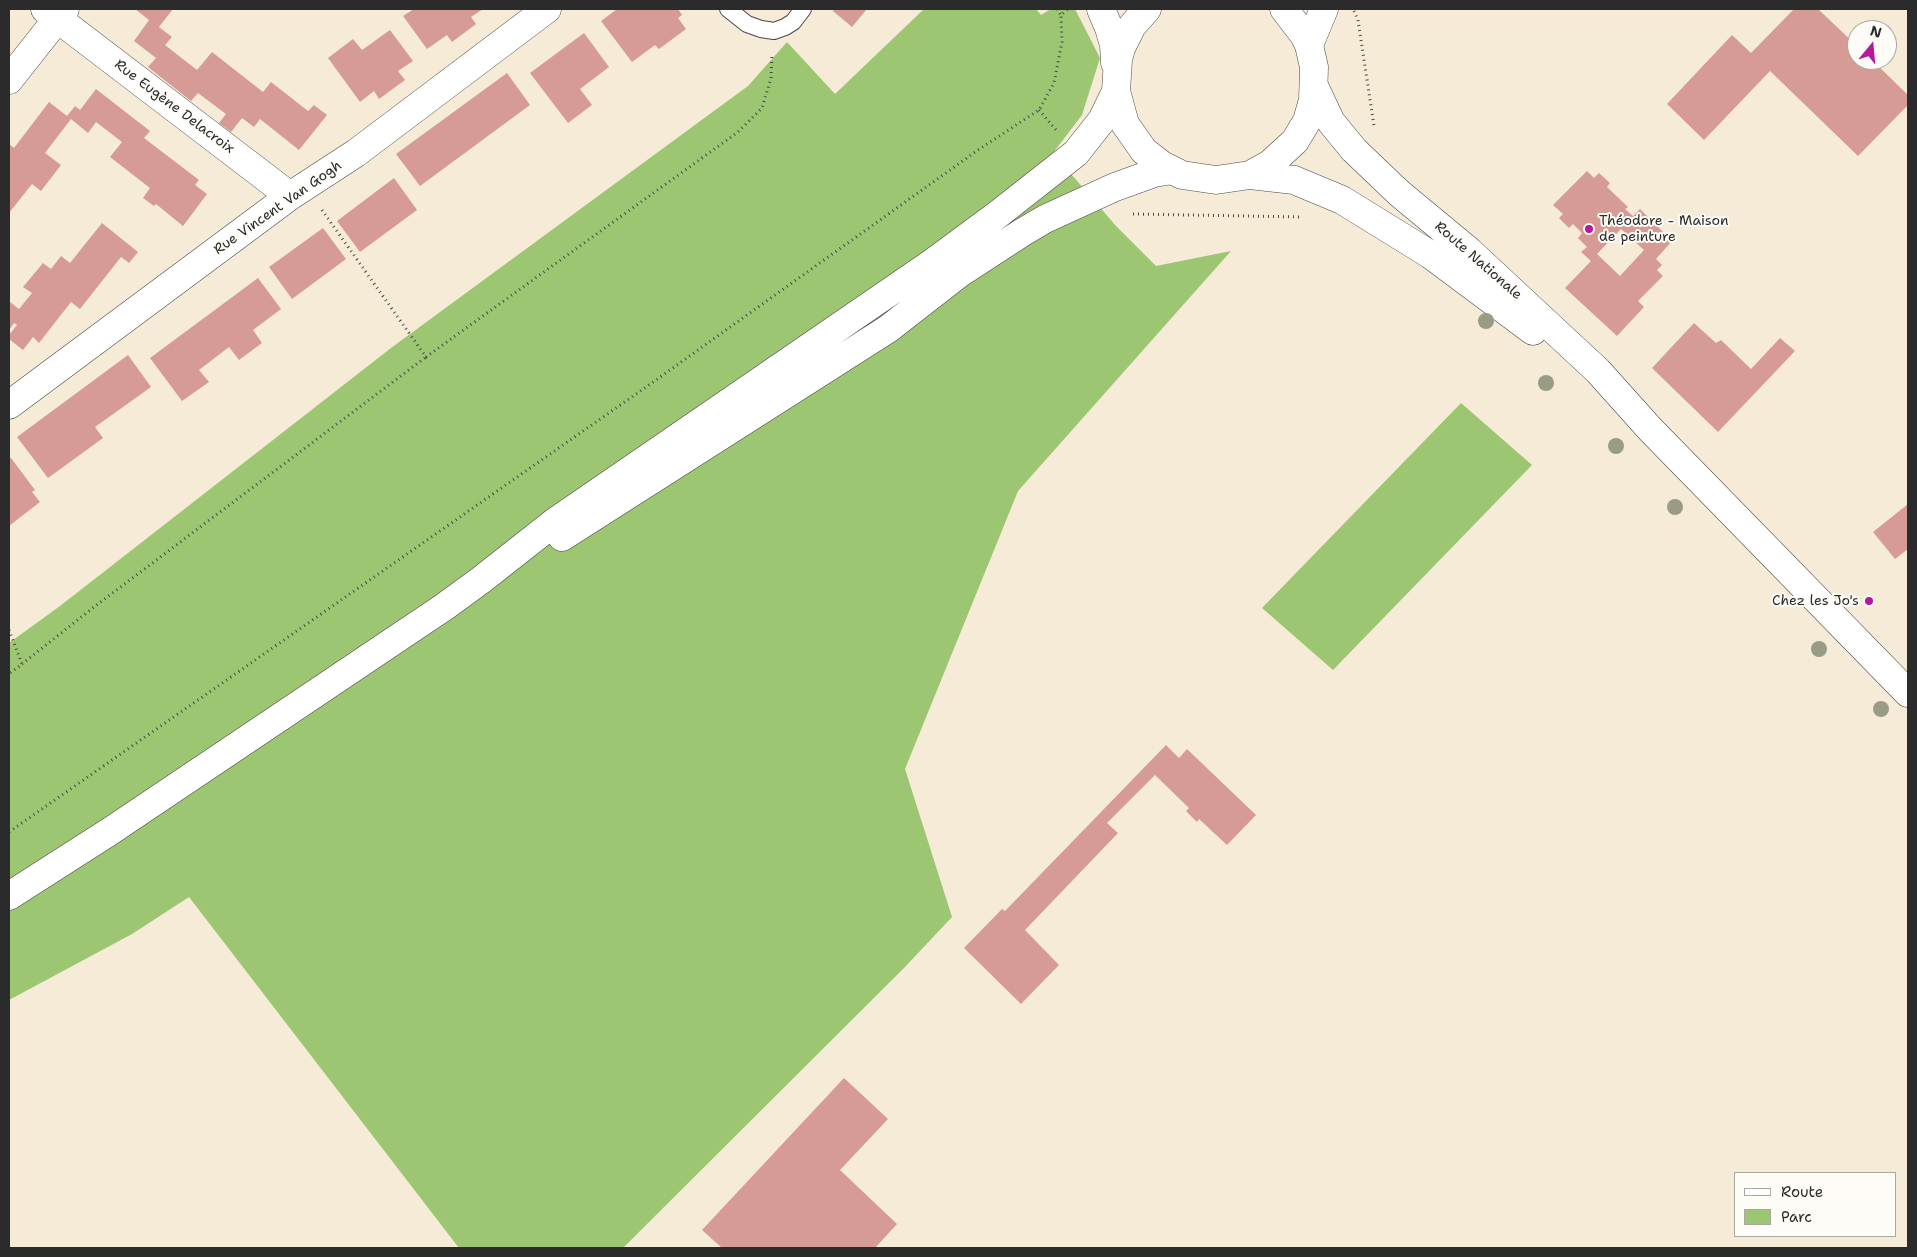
<!DOCTYPE html>
<meta charset="utf-8">
<style>
body{margin:0}
#map{position:relative;width:1917px;height:1257px;overflow:hidden;background:#f5ebd6;font-family:"Shantell Sans",sans-serif}
canvas{display:block}
.frame{position:absolute;inset:0;border:10px solid #2b2b2b;pointer-events:none}
.legend{position:absolute;left:1734px;top:1172px;width:162px;height:65px;box-sizing:border-box;background:#fdfcf7;border:1px solid #a9a8a5;margin:0;padding:6px 9px;list-style:none;font-size:15px;color:#2b2b2b}
.legend li{display:flex;align-items:center;gap:10px;height:25px}
.legend b{width:25px;border:1px solid #a9a8a5}
.north{position:absolute;left:1847px;top:20px;width:50px;height:50px;box-sizing:border-box;background:#fdfcf7;border:1px solid #a9a8a5;border-radius:50%;rotate:17deg;font-size:14px;font-weight:700;line-height:20px;text-align:center;color:#2b2b2b}
.north::after{content:'';display:block;margin:auto;width:18px;height:22px;background:#b5179e;clip-path:polygon(50% 0,100% 100%,50% 72%,0 100%)}
</style>
<div id="map">
<canvas width="1917" height="1257"></canvas>
<div class="frame"></div>
<ul class="legend">
<li><b style="height:6px;background:#fff"></b>Route</li>
<li><b style="height:14px;background:#9cc672"></b>Parc</li>
</ul>
<div class="north">N</div>
</div>
<script>
const ctx = document.querySelector('canvas').getContext('2d');
ctx.lineJoin = 'round';
function fillPath(path, color) { ctx.fillStyle = color; ctx.fill(path, 'evenodd'); }
const shape = rows => new Path2D(rows.map(r => 'M' + r).join(''));
function strokePath(path, color, width, dash) { ctx.strokeStyle = color; ctx.lineWidth = width; ctx.lineCap = dash ? 'butt' : 'round'; ctx.setLineDash(dash || []); ctx.stroke(path); }
function write(font, color, halo, rows, align = 'center') {
  ctx.font = font + ' "Shantell Sans",sans-serif'; ctx.lineWidth = 4; ctx.setLineDash([]); ctx.textBaseline = 'middle'; ctx.strokeStyle = halo; ctx.fillStyle = color; for (const [text, x, y, turn = 0] of rows) {
    ctx.save(); ctx.translate(x, y); ctx.rotate((+turn || 0) * Math.PI / 180); ctx.textAlign = isNaN(turn) ? turn : align; if (halo) ctx.strokeText(text, 0, 0); ctx.fillText(text, 0, 0); ctx.restore();
  }
}
const green = shape([
 [924,9,1036,9,1041,15,1051,9,1075,9,1100,58,1082,115,1053,153,1116,226,1156,266,1231,251,1018,491,905,769,952,917,904,968,623,1248,459,1248,189,897,132,934,9,1000,9,643,60,606,391,348,748,86,787,42,835,94],
 [1461,403,1532,465,1333,670,1262,608]
]);
const building = shape([
 [135,9,173,9,159,27,172,37,165,45,197,70,212,52,263,92,271,82,308,111,314,105,327,115,299,150,260,119,254,127,242,118,231,132,219,123,226,114,198,93,191,101,148,67,156,58,134,41,149,20],
 [414,9,483,9,471,17,476,24,452,42,447,35,427,49,403,16],
 [617,9,678,9,682,15,678,18,686,29,659,49,655,45,632,62,601,21],
 [834,9,867,9,852,27,833,11],
 [1794,9,1818,9,1857,46,1857,60,1872,60,1908,95,1908,105,1858,156,1770,71,1704,140,1667,104,1732,35,1751,53],
 [390,30,413,61,398,71,405,80,379,99,374,91,360,102,328,58,353,39,362,50],
 [584,33,609,67,580,89,592,105,568,123,530,73],
 [507,73,530,105,420,186,396,154],
 [96,89,150,131,144,138,199,180,195,185,207,194,183,226,156,204,154,206,143,198,150,188,110,157,122,142,96,122,88,133,71,119,45,153,61,165,41,191,32,184,9,213,9,144,14,148,49,102,67,116,75,106,80,110],
 [1587,171,1594,178,1599,173,1610,183,1607,187,1628,207,1625,209,1633,216,1640,209,1672,241,1656,259,1662,265,1657,270,1663,276,1638,301,1644,307,1617,336,1565,288,1591,261,1581,252,1587,247,1578,238,1582,233,1573,224,1569,228,1559,218,1563,214,1553,205],
 [1621,229,1644,250,1620,276,1597,254],
 [394,178,417,210,360,252,337,221],
 [102,223,138,252,129,263,121,257,80,309,71,302,39,343,33,337,23,350,9,339,9,335,17,325,14,323,9,330,9,304,10,302,19,309,32,293,23,287,43,263,51,269,61,256,70,263],
 [323,228,346,259,292,299,269,267],
 [258,278,281,309,253,330,262,343,239,360,229,347,199,370,209,382,182,401,150,358],
 [1694,323,1716,343,1721,340,1751,369,1780,338,1795,351,1718,432,1652,368],
 [128,355,151,387,95,427,103,438,48,478,17,437],
 [11,458,35,490,32,492,40,502,9,526,9,459],
 [1908,504,1908,549,1895,559,1873,532],
 [1166,745,1179,758,1187,749,1256,815,1227,845,1199,819,1197,822,1186,811,1189,808,1155,775,1107,823,1118,833,1025,930,1059,965,1021,1004,964,948,1002,909,1005,911],
 [844,1078,888,1119,840,1170,897,1224,875,1248,722,1248,702,1230]
]);
const path = shape([
 [1057,9,1061,15],
 [1354,11,1358,20,1374,126],
 [1039,110,1056,130],
 [322,210,426,357,738,132,762,108,771,78,772,54],
 [1133,214,1301,217],
 [9,630,22,664,9,674],
 [22,664,94,607,426,357],
 [9,832,649,385,978,150,1039,110,1054,83,1062,42,1061,15,1068,9]
]);
const service = shape([
 [728,9,747,24,761,29,774,31,785,27,793,22,803,9]
]);
const minor = shape([
 [45,9,290,196],
 [9,80,65,9],
 [9,405,290,196,356,153,547,9]
]);
const primary = shape([
 [1101,9,1109,28,1114,45,1115,63],
 [1147,9,1132,26,1121,48,1118,60,1116,91,1125,124,1144,151,1162,165,1182,175,1216,180,1250,175,1270,164,1295,141,1307,121,1313,100,1314,67,1309,45,1304,35,1284,9],
 [1309,45,1324,9],
 [1315,88,1331,122,1354,150,1399,193,1469,251,1598,371,1650,429,1908,693],
 [1250,175,1294,180,1342,200,1431,255,1533,331],
 [562,537,888,329,960,273,1023,232,1045,219,1115,187,1154,173,1172,170],
 [9,896,109,832,444,607,481,580,556,521,932,263,997,215,1076,153,1102,120,1116,91]
]);
const trees = [
 [1486,321],
 [1546,383],
 [1616,446],
 [1675,507],
 [1819,649],
 [1881,709]
];
const markers = [
 [1589,229,5,"#b5179e"],
 [1869,601,5,"#b5179e"]
];
const streetNames = [
 ["Rue Eugène Delacroix",174,107,37],
 ["Rue Vincent Van Gogh",278,208,-35],
 ["Route Nationale",1478,261,41]
];
const poiNames = [
 ["Théodore - Maison",1599,221],
 ["de peinture",1599,237],
 ["Chez les Jo's",1859,601,"right"]
];
fillPath(green, '#9cc672');
fillPath(building, '#d79b95');
strokePath(service, '#494845', 18);
strokePath(minor, '#494845', 29);
strokePath(primary, '#494845', 29);
strokePath(path, '#494845', 3, [1, 4]);
strokePath(service, '#fff', 16);
strokePath(minor, '#fff', 28);
strokePath(primary, '#fff', 28);
ctx.fillStyle = '#999b84';
for (const [x, y] of trees) { ctx.beginPath(); ctx.arc(x, y, 8, 0, 2 * Math.PI); ctx.fill(); }
for (const [x, y, r, color] of markers) { const dot = new Path2D(); dot.arc(x, y, r, 0, 2 * Math.PI); ctx.fillStyle = color; ctx.fill(dot); strokePath(dot, '#fdfcf7', 2); }
write('14px', '#2b2b2b', '#fdfcf7', streetNames);
write('14px', '#2b2b2b', '#fdfcf7', poiNames, 'left');
</script>
